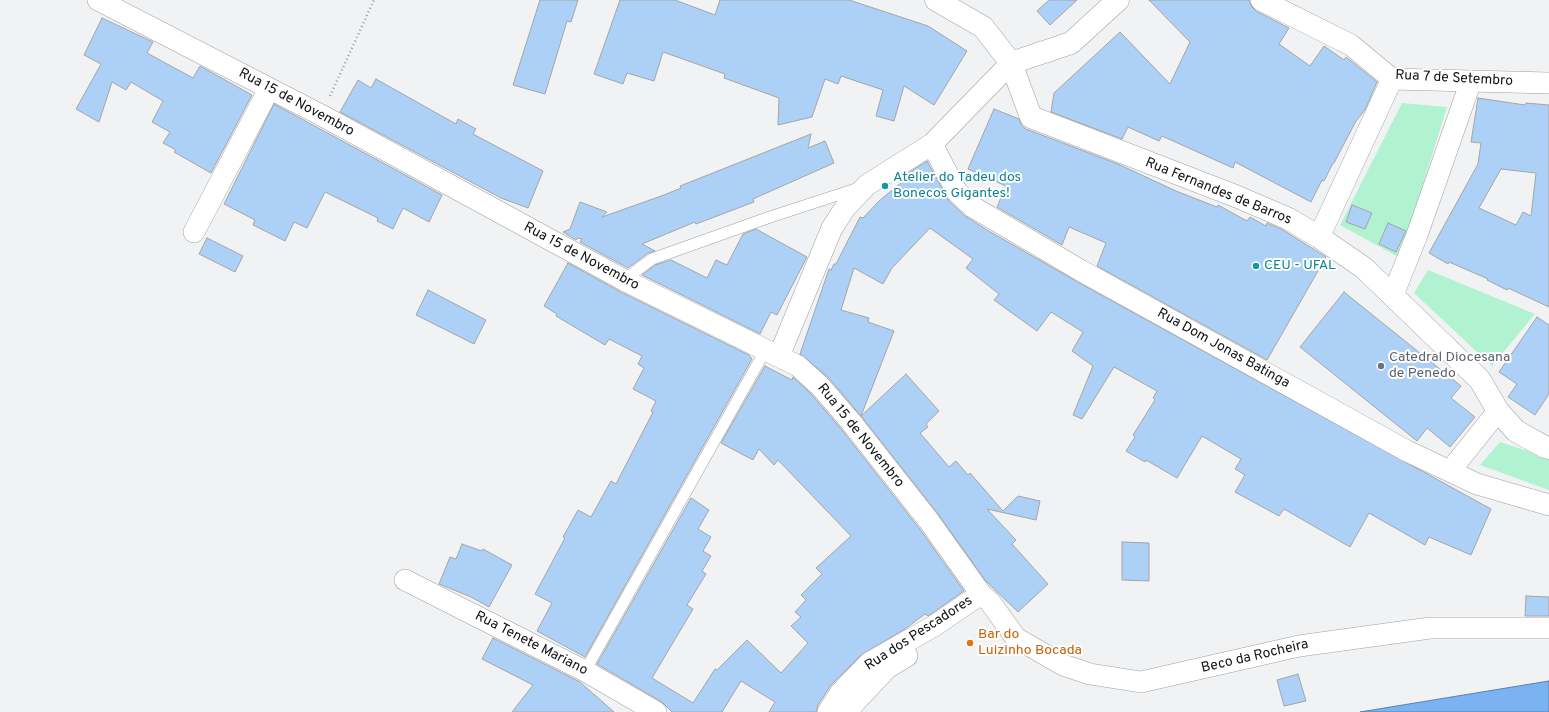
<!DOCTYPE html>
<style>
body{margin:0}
canvas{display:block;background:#f1f2f3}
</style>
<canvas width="1549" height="712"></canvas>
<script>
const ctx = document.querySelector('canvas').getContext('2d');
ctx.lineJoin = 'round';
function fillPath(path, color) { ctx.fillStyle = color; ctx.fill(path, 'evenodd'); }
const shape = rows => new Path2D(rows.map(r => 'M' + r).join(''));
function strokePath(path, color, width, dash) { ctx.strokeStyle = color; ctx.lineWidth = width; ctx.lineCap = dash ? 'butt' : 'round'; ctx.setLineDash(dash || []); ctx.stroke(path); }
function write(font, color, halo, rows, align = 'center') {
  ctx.font = font + ' Overpass,sans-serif'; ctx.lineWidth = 4; ctx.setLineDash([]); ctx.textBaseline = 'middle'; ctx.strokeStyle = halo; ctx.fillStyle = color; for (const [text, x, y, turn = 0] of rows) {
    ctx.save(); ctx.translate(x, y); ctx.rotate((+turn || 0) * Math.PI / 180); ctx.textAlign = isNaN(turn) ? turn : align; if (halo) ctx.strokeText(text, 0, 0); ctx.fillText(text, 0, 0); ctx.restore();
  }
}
const green = shape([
 [1402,103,1447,107,1400,258,1340,225],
 [1428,270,1535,314,1492,366,1414,293],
 [1500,442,1549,458,1549,490,1480,465]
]);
const water = shape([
 [1549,681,1549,712,1360,712,1549,681]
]);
const building = shape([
 [540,0,578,0,571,22,567,21,545,94,513,85,540,0],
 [620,0,675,0,715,15,720,0,849,0,928,26,967,51,934,105,904,86,894,121,876,116,883,90,841,76,838,84,825,79,812,117,778,125,779,98,724,78,725,74,663,52,654,81,627,73,623,84,594,74,620,0],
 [1049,0,1077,0,1050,25,1037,11,1049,0],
 [1149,0,1249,0,1251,6,1256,11,1289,28,1279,44,1310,66,1324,46,1344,60,1346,57,1377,82,1365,110,1356,121,1334,163,1333,163,1324,181,1322,180,1311,202,1235,162,1233,168,1162,136,1159,141,1128,127,1122,139,1051,112,1054,93,1120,32,1170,84,1190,42,1149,0],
 [102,18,153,42,147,53,193,78,200,66,252,95,211,173,174,152,176,150,163,143,170,132,152,122,163,101,131,82,126,90,112,82,99,122,76,109,101,64,84,55,102,18],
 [376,79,456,124,458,119,476,129,473,134,543,171,528,208,501,198,340,112,358,80,371,88,376,79],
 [1478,98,1525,105,1526,103,1549,105,1549,307,1508,288,1507,290,1487,280,1488,279,1449,262,1448,264,1429,253,1478,164,1481,143,1471,142,1478,98],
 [1501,169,1536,173,1531,216,1523,212,1516,225,1479,208,1501,169],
 [274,104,442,195,429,222,403,208,393,229,377,221,378,218,325,192,307,228,294,222,285,241,253,225,255,220,224,204,274,104],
 [994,109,1019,119,1022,126,1026,129,1118,164,1176,191,1217,207,1218,205,1247,221,1250,217,1266,226,1267,223,1283,230,1326,257,1267,360,1097,266,1106,243,1069,227,1062,245,997,207,1006,186,968,169,994,109],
 [811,134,808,148,825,141,834,163,753,199,754,202,696,224,695,222,642,244,655,251,648,253,628,268,580,242,582,239,578,238,576,240,563,232,570,229,580,202,607,212,602,217,664,195,681,188,680,186,811,134],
 [927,161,949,201,965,216,987,230,1074,280,1491,509,1471,555,1429,537,1425,545,1369,513,1350,547,1284,509,1279,516,1235,492,1245,475,1235,469,1241,459,1202,436,1177,478,1146,460,1145,462,1126,451,1135,437,1133,435,1155,400,1153,398,1157,391,1114,367,1082,419,1073,415,1093,366,1072,351,1083,332,1051,312,1037,331,994,300,999,294,966,268,973,259,930,228,892,268,883,284,854,268,841,310,869,318,868,322,894,331,861,416,828,377,800,354,829,269,831,270,834,264,836,264,860,217,863,218,879,201,907,178,905,175,927,161],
 [1352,205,1372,213,1365,229,1346,222,1352,205],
 [1388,223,1406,231,1396,252,1379,244,1388,223],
 [756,229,807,257,777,315,771,312,760,334,642,275,655,265,671,260,707,278,716,260,727,265,743,234,756,229],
 [207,238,243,256,235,272,199,254,207,238],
 [568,263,619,291,749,355,752,359,585,657,537,631,552,603,535,594,565,538,563,537,578,510,591,517,611,481,616,484,653,412,651,411,656,401,633,389,644,368,638,364,642,356,609,339,605,345,556,316,557,314,544,306,568,263],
 [428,290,486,320,474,344,416,315,428,290],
 [1344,292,1461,386,1451,398,1475,417,1450,447,1427,428,1417,441,1300,347,1344,292],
 [1537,317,1549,325,1549,394,1535,415,1508,397,1517,384,1499,372,1537,317],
 [765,366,792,380,793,377,811,394,842,430,919,528,964,591,928,616,925,614,905,629,861,655,831,685,818,705,816,712,769,712,775,702,741,681,722,712,672,712,662,702,597,664,691,498,709,510,698,529,711,537,703,551,711,556,702,571,706,574,687,605,693,609,652,678,693,703,715,669,717,670,747,640,781,673,808,643,791,626,801,617,795,612,806,600,801,595,822,574,816,568,851,536,778,460,774,465,759,449,753,460,721,443,765,366],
 [906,374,939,411,926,424,928,427,920,433,949,467,956,461,968,475,970,473,1003,511,1018,496,1040,501,1036,520,987,509,1016,540,1012,544,1048,584,1018,612,985,580,938,514,861,416,906,374],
 [1122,542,1149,543,1149,581,1122,580,1122,542],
 [462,544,482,551,483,549,512,565,489,607,471,597,439,584,450,557,456,559,462,544],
 [1526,596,1549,597,1549,616,1525,616,1526,596],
 [493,638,580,682,614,712,512,712,533,685,482,659,493,638],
 [1298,674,1306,701,1284,706,1277,680,1298,674]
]);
const path = shape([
 [330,96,374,0]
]);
const service = shape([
 [624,280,652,259,770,217,859,188],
 [585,671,765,351]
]);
const minor = shape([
 [98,0,321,115,624,280,798,366,820,386,851,422,929,521,981,594,990,602,1016,638,1063,665,1090,674,1141,682,1299,646,1430,628,1549,628],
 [1261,0,1351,45,1392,79,1549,83],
 [932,144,957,192,973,207,1080,270,1407,451,1477,484,1549,505],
 [194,232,269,89],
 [1319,237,1392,79],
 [1393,295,1417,235,1471,81],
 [779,356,832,228,845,208,867,185,932,144,1011,63],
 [1450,471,1498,411],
 [405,580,585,671,656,712],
 [828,712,841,692,869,663,934,626,981,594],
 [846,712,887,668,907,656]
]);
const secondary = shape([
 [936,0,983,27,1011,63,1031,117,1238,197,1289,219,1319,237,1364,268,1480,380,1498,411,1516,431,1545,447,1549,448],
 [1011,63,1071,43,1118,0]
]);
const markers = [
 [885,186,4,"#0f9aa8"],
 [1256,266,4,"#0f9aa8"],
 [1381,366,4,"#6b7280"],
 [970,643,4,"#e8710a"]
];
const streetNames = [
 ["Rua 7 de Setembro",1454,79,3],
 ["Rua 15 de Novembro",296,103,28],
 ["Rua Fernandes de Barros",1218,192,22],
 ["Rua 15 de Novembro",581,257,28],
 ["Rua Dom Jonas Batinga",1223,349,29],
 ["Rua 15 de Novembro",860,436,51],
 ["Rua dos Pescadores",919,634,-33],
 ["Rua Tenete Mariano",531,644,27],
 ["Beco da Rocheira",1255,657,-13]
];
const cultureNames = [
 ["Atelier do Tadeu dos",893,178],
 ["Bonecos Gigantes!",893,194],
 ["CEU - UFAL",1264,266]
];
const worshipNames = [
 ["Catedral Diocesana",1389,358],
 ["de Penedo",1389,374]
];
const foodNames = [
 ["Bar do",978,635],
 ["Luizinho Bocada",978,651]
];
fillPath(green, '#b1f3d0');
fillPath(water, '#7ab2f2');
strokePath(water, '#5a82af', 1);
fillPath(building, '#add0f7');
strokePath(building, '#a4a5a6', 1);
strokePath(service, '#9fa0a1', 12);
strokePath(minor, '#9fa0a1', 22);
strokePath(secondary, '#9fa0a1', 23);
strokePath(path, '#9c9d9e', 2.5, [1, 3]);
strokePath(service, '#fff', 11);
strokePath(minor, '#fff', 21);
strokePath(secondary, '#fff', 22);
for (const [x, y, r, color] of markers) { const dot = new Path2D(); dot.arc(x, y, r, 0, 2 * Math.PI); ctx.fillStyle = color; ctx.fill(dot); strokePath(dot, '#fff', 1.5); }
write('14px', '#111212', '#fff', streetNames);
write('14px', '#0d838f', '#fff', cultureNames, 'left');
write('14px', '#5b616d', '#fff', worshipNames, 'left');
write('14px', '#c56008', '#fff', foodNames, 'left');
</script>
